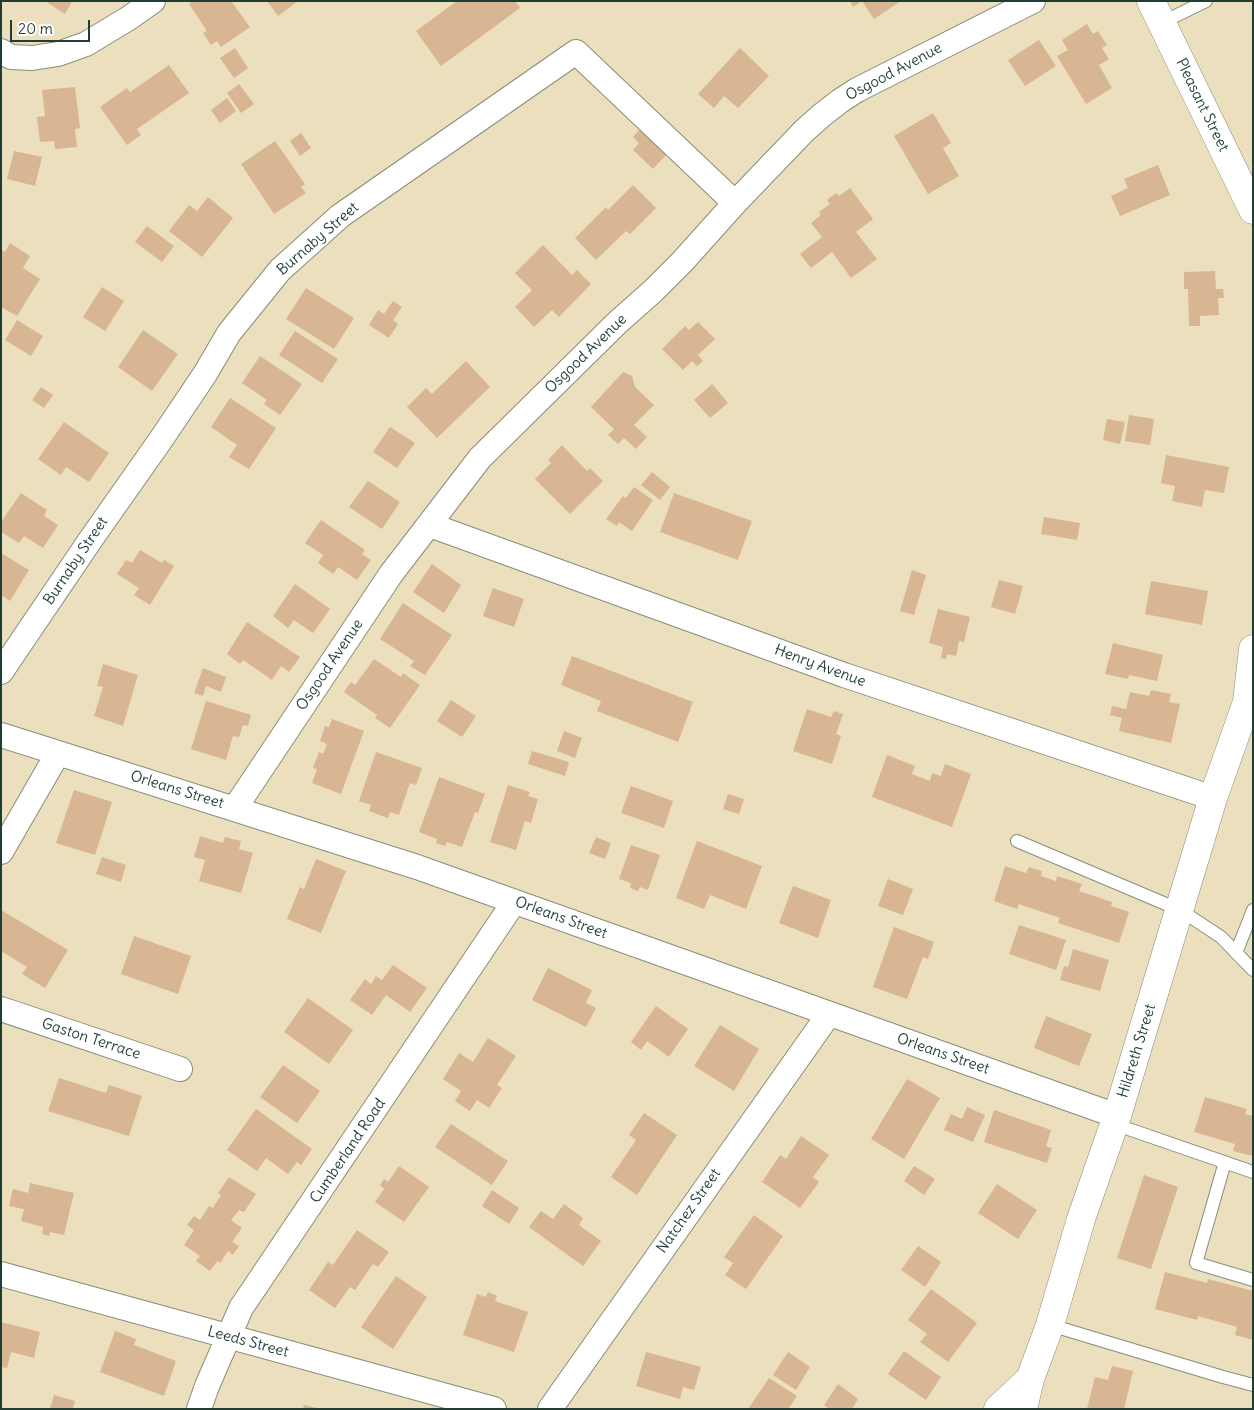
<!DOCTYPE html>
<style>
body{margin:0}
#map{position:relative;width:1254px;height:1410px;overflow:hidden;background:#ecdfbe;font-family:Delius,sans-serif}
canvas{display:block}
.frame{position:absolute;inset:0;border:2px solid #1f3d34;pointer-events:none}
.scale{position:absolute;left:10px;top:20px;width:80px;height:22px;box-sizing:border-box;border:2px solid #1f3d34;border-top:0;padding-left:6px;font-size:15px;line-height:18px;white-space:nowrap;color:#1f3d34;-webkit-text-stroke:4px #fff;paint-order:stroke}
</style>
<div id="map">
<canvas width="1254" height="1410"></canvas>
<div class="frame"></div>
<div class="scale">20 m</div>
</div>
<script>
const ctx = document.querySelector('canvas').getContext('2d');
ctx.lineJoin = 'round';
function fillPath(path, color) { ctx.fillStyle = color; ctx.fill(path, 'evenodd'); }
const shape = rows => new Path2D(rows.map(r => 'M' + r).join(''));
function strokePath(path, color, width, dash) { ctx.strokeStyle = color; ctx.lineWidth = width; ctx.lineCap = dash ? 'butt' : 'round'; ctx.setLineDash(dash || []); ctx.stroke(path); }
function write(font, color, halo, rows, align = 'center') {
  ctx.font = font + ' Delius,sans-serif'; ctx.lineWidth = 4; ctx.setLineDash([]); ctx.textBaseline = 'middle'; ctx.strokeStyle = halo; ctx.fillStyle = color; for (const [text, x, y, turn = 0] of rows) {
    ctx.save(); ctx.translate(x, y); ctx.rotate((+turn || 0) * Math.PI / 180); ctx.textAlign = isNaN(turn) ? turn : align; if (halo) ctx.strokeText(text, 0, 0); ctx.fillText(text, 0, 0); ctx.restore();
  }
}
const building = shape([
 [45,1,72,1,65,14],
 [193,1,231,1,250,27,221,47,217,41,211,45,203,33,207,31,189,4],
 [267,1,298,1,278,16],
 [457,1,515,1,520,8,441,66,416,31],
 [850,1,862,1,853,7],
 [862,1,901,1,874,19],
 [1087,24,1093,34,1098,31,1107,45,1102,48,1109,59,1099,65,1112,88,1086,104,1057,56,1068,50,1062,40],
 [1039,40,1056,66,1025,86,1008,60],
 [235,48,248,68,234,78,220,58],
 [740,48,769,76,738,108,724,96,714,108,698,94],
 [169,65,189,93,137,129,141,135,127,145,100,107,127,88,130,92],
 [239,84,254,104,241,113,227,93],
 [75,87,80,128,75,129,77,147,55,149,54,141,40,142,37,117,45,116,42,90],
 [227,98,236,111,220,123,211,110],
 [933,113,951,143,943,148,959,176,928,194,894,136],
 [640,129,667,154,653,169,633,150,639,143,633,137],
 [301,133,311,148,300,156,290,141],
 [275,141,305,184,301,187,306,193,274,214,241,164],
 [14,151,42,157,35,186,7,179],
 [1158,165,1170,195,1120,216,1111,196,1128,188,1124,179],
 [633,185,656,208,630,234,626,231,596,260,575,238,606,207,608,210],
 [850,188,873,219,856,232,877,259,851,278,832,252,811,268,800,254,822,237,811,223,821,215,819,212,830,204,827,200,836,193,839,196],
 [208,197,233,218,202,257,169,231,189,205,197,211],
 [147,226,174,246,162,262,135,242],
 [10,243,30,256,23,268,40,279,17,316,1,307,1,250,5,252],
 [543,245,572,275,577,270,591,284,559,317,552,310,534,327,515,307,532,290,515,273],
 [1215,271,1216,289,1223,289,1224,298,1218,298,1219,315,1200,316,1200,326,1189,326,1188,289,1184,289,1184,272],
 [102,287,124,301,105,331,83,317],
 [306,288,354,318,334,349,286,319],
 [393,301,402,307,393,320,398,324,389,338,369,325,378,310,384,314],
 [17,320,43,336,31,356,5,340],
 [698,322,715,339,698,355,703,361,697,366,692,361,683,370,662,349,685,326,689,330],
 [143,330,178,354,152,391,118,367],
 [295,331,338,359,322,383,279,355],
 [260,356,302,384,280,415,264,404,267,400,242,383],
 [466,361,490,387,437,438,407,407,426,388,432,394],
 [623,372,632,376,635,387,654,405,634,425,647,437,636,449,624,438,618,444,608,435,614,429,591,407],
 [712,384,728,403,710,418,694,400],
 [41,387,53,395,44,408,32,400],
 [230,398,276,428,249,469,229,457,237,445,211,427],
 [1129,415,1154,419,1150,445,1125,441],
 [1107,419,1125,422,1120,444,1103,440],
 [64,422,109,453,89,482,66,467,61,475,38,459],
 [390,427,415,443,397,468,373,452],
 [562,445,587,471,590,468,603,481,570,514,535,479,551,463,548,460],
 [1166,455,1229,467,1224,493,1205,490,1202,507,1172,501,1175,486,1161,483],
 [652,472,670,487,660,500,641,485],
 [368,481,400,502,382,529,349,507],
 [634,487,653,500,632,531,619,522,617,526,606,519,623,496,626,498],
 [21,493,47,510,44,516,58,525,43,548,24,536,19,543,1,532,1,522],
 [674,493,752,521,738,560,660,532],
 [1044,517,1080,523,1077,540,1041,534],
 [321,520,365,550,362,554,371,560,357,580,338,567,333,574,318,563,323,555,305,543],
 [140,550,162,563,164,560,174,566,150,605,134,595,139,588,117,574,126,560,132,563],
 [1,553,29,570,10,601,1,595],
 [432,564,461,585,444,613,413,592],
 [912,570,926,575,914,615,900,611],
 [999,580,1023,586,1015,614,991,607],
 [1151,581,1208,591,1202,625,1145,614],
 [295,584,330,609,313,633,294,620,288,628,273,616],
 [493,588,524,599,514,627,483,616],
 [403,603,452,635,425,675,410,666,414,661,380,639],
 [938,609,970,617,964,642,959,641,956,656,947,654,946,659,941,658,943,647,929,643],
 [247,622,300,657,289,672,281,666,272,680,243,660,240,664,227,654],
 [1113,643,1163,655,1157,681,1129,675,1128,679,1105,674],
 [572,656,693,702,678,742,597,711,601,701,561,685],
 [374,659,401,677,403,673,420,685,390,728,375,718,377,715,344,692,351,682,355,685],
 [103,664,138,675,123,726,94,716,103,687,97,686],
 [203,668,226,677,221,692,206,686,203,696,194,693],
 [1151,690,1171,694,1169,702,1180,704,1171,743,1119,731,1122,718,1110,715,1112,706,1126,709,1130,692,1149,696],
 [451,700,476,716,462,737,437,721],
 [206,701,251,715,248,726,243,725,239,737,233,736,226,760,191,749],
 [807,709,831,717,834,711,843,714,836,734,841,736,832,764,793,751],
 [332,719,364,731,341,794,312,783,317,769,313,768,319,752,323,754,327,744,320,741,325,726,329,727],
 [564,731,582,738,575,758,557,751],
 [532,751,569,762,565,776,528,764],
 [376,752,422,768,416,785,410,783,399,815,390,812,388,818,369,811,371,805,359,801],
 [887,755,915,766,912,774,930,781,932,773,941,776,945,764,971,774,952,827,872,797],
 [439,777,485,794,478,813,475,812,462,847,447,842,445,846,436,843,437,839,419,832],
 [508,785,530,792,528,796,538,799,531,823,525,821,516,850,490,842],
 [631,786,673,801,664,828,621,813],
 [74,790,112,802,95,855,56,843],
 [728,794,744,799,739,814,723,809],
 [200,836,223,843,225,837,241,841,239,849,253,853,241,893,199,881,205,860,194,857],
 [596,837,611,843,605,859,589,853],
 [697,841,762,866,746,909,710,895,704,909,676,898],
 [631,845,660,855,648,890,640,887,638,891,630,888,631,883,619,879],
 [102,857,126,865,121,882,96,874],
 [316,859,346,871,321,933,287,919,300,887,304,889],
 [1005,866,1026,873,1029,867,1042,871,1041,876,1056,881,1057,876,1082,884,1079,891,1112,902,1111,906,1129,912,1119,943,1058,923,1060,918,1019,904,1017,909,994,901],
 [888,879,913,889,903,915,878,906],
 [793,886,831,900,818,938,779,923],
 [1,910,68,950,45,988,22,974,27,967,1,951],
 [1019,925,1066,940,1056,970,1009,954],
 [894,927,934,942,928,959,923,957,907,999,873,987],
 [134,936,191,956,178,994,121,974],
 [1073,949,1109,960,1100,991,1060,980,1064,966,1068,967],
 [393,965,427,988,410,1012,386,995,372,1015,350,1000,365,979,371,984,376,976,382,980],
 [548,968,592,990,586,1003,596,1008,586,1027,532,1000],
 [308,998,353,1030,329,1064,284,1032],
 [656,1006,688,1029,669,1057,647,1041,641,1050,631,1042],
 [1046,1016,1092,1034,1079,1066,1034,1048],
 [720,1025,759,1049,734,1091,694,1066],
 [488,1038,516,1056,497,1085,502,1088,489,1108,477,1100,470,1111,455,1101,461,1091,443,1079,459,1053,473,1062],
 [283,1065,320,1091,297,1123,260,1097],
 [59,1078,106,1093,109,1085,142,1096,129,1136,48,1111],
 [907,1079,940,1098,904,1159,871,1139],
 [1205,1097,1247,1109,1245,1114,1253,1116,1253,1156,1233,1151,1235,1144,1194,1132],
 [967,1107,985,1115,973,1142,944,1130,951,1114,962,1119],
 [256,1109,312,1149,301,1165,297,1162,288,1174,266,1158,257,1171,227,1150],
 [994,1110,1051,1130,1046,1146,1052,1148,1047,1163,984,1142],
 [644,1113,677,1135,637,1195,611,1177,636,1140,629,1135],
 [451,1124,508,1161,492,1185,435,1147],
 [801,1136,829,1155,813,1177,819,1182,800,1208,762,1182,780,1155,786,1159],
 [399,1166,429,1187,404,1222,375,1202,384,1189,380,1185,384,1179,388,1182],
 [914,1166,935,1179,924,1195,904,1181],
 [1144,1175,1178,1187,1151,1269,1117,1258],
 [229,1177,256,1194,244,1212,239,1210,231,1220,242,1228,232,1242,239,1246,233,1255,228,1251,220,1263,217,1261,210,1271,196,1261,200,1256,184,1245,194,1230,187,1225,194,1216,200,1220,209,1206,213,1208,221,1195,218,1193],
 [30,1183,74,1193,64,1235,50,1232,49,1236,42,1234,43,1227,21,1221,24,1209,9,1206,13,1189,28,1193],
 [997,1184,1037,1210,1018,1239,978,1213],
 [492,1190,519,1208,509,1224,482,1206],
 [564,1204,583,1218,579,1225,601,1241,583,1266,529,1227,541,1211,553,1219],
 [754,1215,783,1236,746,1289,725,1275,733,1263,724,1257],
 [357,1230,389,1252,378,1267,373,1264,355,1290,350,1287,335,1308,309,1290,328,1262,333,1265],
 [918,1246,941,1262,925,1287,901,1270],
 [1165,1272,1207,1283,1208,1279,1253,1291,1253,1340,1235,1335,1237,1327,1198,1316,1197,1320,1155,1309],
 [396,1276,427,1297,393,1349,361,1327],
 [931,1289,977,1323,948,1362,920,1342,927,1334,908,1320],
 [488,1292,497,1296,495,1301,528,1312,514,1352,463,1335,477,1294,486,1297],
 [1,1322,40,1332,34,1358,11,1352,7,1368,1,1367],
 [115,1331,136,1339,134,1345,176,1361,164,1396,100,1372],
 [904,1351,941,1377,926,1400,888,1374],
 [646,1352,701,1367,694,1390,683,1387,680,1399,636,1386],
 [788,1352,810,1367,796,1390,773,1375],
 [1112,1366,1133,1371,1124,1409,1087,1409,1095,1377,1108,1380],
 [769,1378,797,1396,788,1409,748,1409],
 [838,1384,858,1399,852,1409,829,1409,824,1405],
 [54,1395,75,1401,73,1409,50,1409],
 [304,1405,317,1408,317,1409,303,1409]
]);
const lane = shape([
 [1161,23,1206,1],
 [1017,841,1180,910,1221,937,1253,970],
 [1236,953,1253,910],
 [1114,1124,1253,1172],
 [1225,1162,1196,1263,1253,1280],
 [1050,1325,1223,1377,1253,1385]
]);
const street = shape([
 [1,51,11,57,32,58,58,54,86,44,129,18,153,1],
 [430,525,844,675,1213,798],
 [1,672,91,539,162,438,205,374,229,333,280,270,340,216,576,52,735,203],
 [1,735,417,867,1117,1116],
 [235,808,391,574,480,458,618,322,653,291,682,262,735,203,804,131,822,115,840,101,857,90,1033,1],
 [1,852,58,753],
 [1,1009,180,1069],
 [1,1274,494,1409],
 [199,1409,207,1386,241,1308,514,902],
 [550,1409,829,1014]
]);
const secondary = shape([
 [1151,1,1253,210],
 [1247,702,1253,649],
 [998,1409,1030,1379],
 [1023,1409,1030,1379,1050,1325,1081,1219,1117,1116,1213,798,1247,702,1253,694]
]);
const streetNames = [
 ["Osgood Avenue",894,72,-28],
 ["Pleasant Street",1202,105,64],
 ["Burnaby Street",318,239,-41],
 ["Osgood Avenue",586,354,-44],
 ["Burnaby Street",76,561,-56],
 ["Osgood Avenue",330,665,-56],
 ["Henry Avenue",820,666,20],
 ["Orleans Street",177,790,17],
 ["Orleans Street",561,918,20],
 ["Gaston Terrace",91,1039,18],
 ["Hildreth Street",1137,1051,-73],
 ["Orleans Street",943,1054,19],
 ["Cumberland Road",348,1151,-56],
 ["Natchez Street",689,1211,-55],
 ["Leeds Street",248,1342,15]
];
fillPath(building, '#d8b593');
strokePath(lane, '#868e79', 14);
strokePath(street, '#868e79', 26);
strokePath(secondary, '#868e79', 29);
strokePath(lane, '#fff', 12);
strokePath(street, '#fff', 24);
strokePath(secondary, '#fff', 28);
write('15px', '#1f3d34', '#fff', streetNames);
</script>
